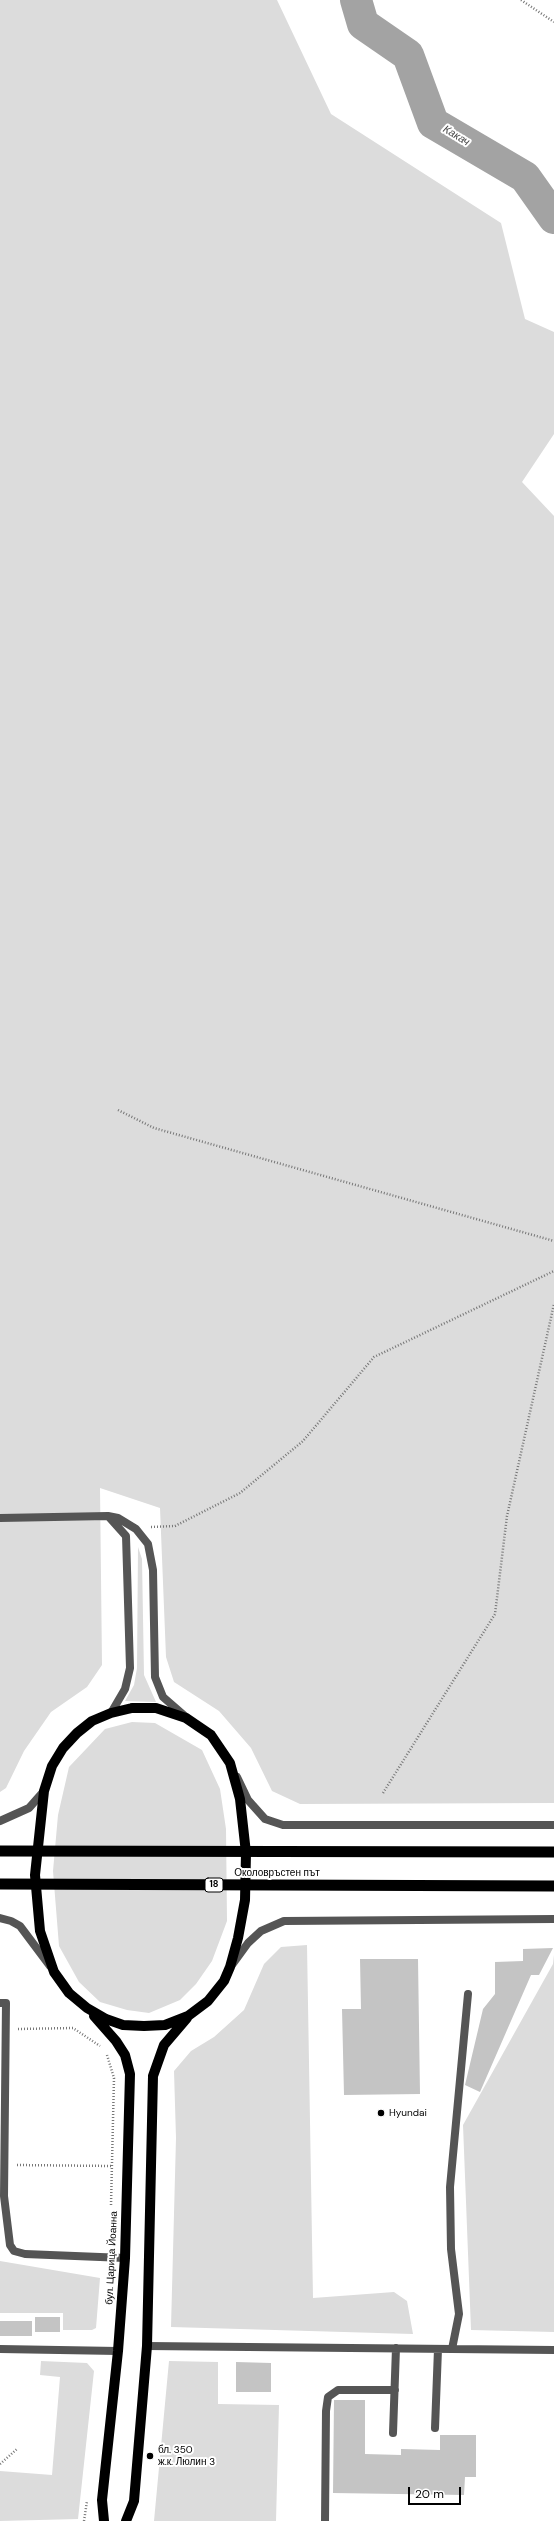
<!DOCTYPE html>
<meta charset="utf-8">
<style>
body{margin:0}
#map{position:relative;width:554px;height:2521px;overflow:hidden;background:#fff;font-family:"DM Sans",sans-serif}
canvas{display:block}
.scale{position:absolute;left:408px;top:2487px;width:53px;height:18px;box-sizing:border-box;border:2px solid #000;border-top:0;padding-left:5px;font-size:12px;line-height:14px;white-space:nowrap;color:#000;-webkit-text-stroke:3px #fff;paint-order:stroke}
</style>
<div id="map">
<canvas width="554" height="2521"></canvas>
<div class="scale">20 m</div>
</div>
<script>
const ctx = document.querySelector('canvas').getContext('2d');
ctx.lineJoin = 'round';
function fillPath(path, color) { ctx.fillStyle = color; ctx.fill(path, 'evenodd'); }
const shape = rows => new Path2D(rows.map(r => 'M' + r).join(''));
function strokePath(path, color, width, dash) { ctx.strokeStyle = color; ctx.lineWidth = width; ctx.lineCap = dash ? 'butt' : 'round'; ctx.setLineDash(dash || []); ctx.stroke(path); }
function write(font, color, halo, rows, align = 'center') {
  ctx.font = font + ' "DM Sans",sans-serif'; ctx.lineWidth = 4; ctx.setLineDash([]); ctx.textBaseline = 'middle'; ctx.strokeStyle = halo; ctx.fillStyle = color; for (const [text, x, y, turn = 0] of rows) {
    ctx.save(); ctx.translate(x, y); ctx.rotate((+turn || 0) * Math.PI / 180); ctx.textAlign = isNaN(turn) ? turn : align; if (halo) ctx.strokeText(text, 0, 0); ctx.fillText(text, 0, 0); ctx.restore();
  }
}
const green = shape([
 [0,0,277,0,331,114,501,223,525,319,554,332,554,434,522,482,554,516,554,1803,300,1804,272,1791,251,1748,219,1711,174,1682,166,1657,160,1508,100,1488,102,1665,87,1687,51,1712,24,1751,6,1788,0,1792],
 [138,1547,142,1559,144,1675,156,1702,125,1701,134,1685,137,1668],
 [132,1722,155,1723,202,1750,220,1789,226,1829,227,1921,212,1961,196,1984,180,2000,149,2013,127,2010,100,2002,79,1982,59,1946,53,1871,58,1815,69,1767,105,1729],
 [307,1945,313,2298,394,2292,407,2301,413,2334,171,2327,176,2138,174,2071,191,2051,214,2037,244,2010,264,1964,281,1947],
 [554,1955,554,2332,471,2330,463,2125,553,1964],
 [0,2261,100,2278,96,2328,92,2330,63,2330,63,2313,0,2313],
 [41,2361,87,2363,94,2371,78,2519,0,2521,0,2471,52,2475,60,2377,40,2375],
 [169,2361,218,2362,218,2404,279,2405,276,2521,154,2521]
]);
const river = shape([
 [356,0,363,24,408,55,433,123,525,177,554,218]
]);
const building = shape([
 [553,1948,539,1975,531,1975,480,2092,465,2085,483,2009,495,1994,495,1962,523,1961,523,1949],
 [360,1959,418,1959,420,2094,344,2095,342,2009,361,2009],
 [35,2317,60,2317,60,2332,35,2332],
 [0,2321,32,2321,32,2336,0,2336],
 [236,2362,271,2363,271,2392,236,2392],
 [334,2400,365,2400,365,2454,401,2455,401,2449,440,2450,440,2435,476,2435,476,2477,465,2477,464,2495,333,2493]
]);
const path = shape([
 [521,0,554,22],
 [118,1110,154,1128,554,1241],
 [151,1527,175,1526,240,1493,303,1441,374,1357,554,1271],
 [383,1793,495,1614,507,1516,554,1304],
 [18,2029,73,2028,100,2046],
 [107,2055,114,2078,111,2205],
 [17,2165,112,2166],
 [0,2464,17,2449],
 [84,2521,87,2501]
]);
const service = shape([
 [0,2003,6,2003,4,2196,10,2245,14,2251,25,2254,125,2258],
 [147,2346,554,2350],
 [452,2349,459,2314,451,2249,450,2187,468,1994],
 [435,2428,438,2349],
 [393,2433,396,2348],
 [325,2521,326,2411,328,2397,338,2390,395,2390]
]);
const minor = shape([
 [109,1517,126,1536,130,1668,125,1689,111,1713],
 [0,1518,108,1516,118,1518,136,1529,148,1544,153,1570,155,1677,163,1697,186,1717],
 [237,1777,248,1800,265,1819,283,1825,554,1825],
 [0,1821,29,1808,44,1791],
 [0,1918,11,1921,20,1926,50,1966],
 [232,1965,248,1943,261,1931,284,1921,554,1919],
 [0,2349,118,2351]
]);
const primary = shape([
 [132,1708,156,1708,186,1718,211,1735,230,1763,240,1799,246,1853,245,1900,238,1938,230,1967,224,1981,208,2001,188,2016,165,2025,144,2026,123,2025,106,2019,87,2008,69,1993,54,1972,40,1931,35,1875,44,1791,52,1766,63,1748,77,1733,92,1721,111,1713,132,1708],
 [94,2016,116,2041,125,2055,130,2074,125,2258,118,2351,102,2500,104,2521],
 [126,2521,134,2501,147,2346,153,2076,164,2045,187,2018]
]);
const trunk = shape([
 [0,1851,554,1852],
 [0,1884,554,1886]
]);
const markers = [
 [381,2113,4,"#000"],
 [150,2456,4,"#000"]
];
const shields = [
 [214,1885,18]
];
const shieldNames = [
 ["18",214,1885]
];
const streetNames = [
 ["Околовръстен път",277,1873],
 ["бул. Царица Йоанна",112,2258,-87]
];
const poiNames = [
 ["Hyundai",389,2113],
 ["бл. 350",158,2450],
 ["ж.к. Люлин 3",158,2462]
];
const waterNames = [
 ["Какач",456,136,31]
];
fillPath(green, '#dcdcdc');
strokePath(river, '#a3a3a3', 32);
fillPath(building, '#c4c4c4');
strokePath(path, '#777', 2.5, [1, 2]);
strokePath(service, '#555', 8);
strokePath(minor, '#555', 8);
strokePath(primary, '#000', 10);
strokePath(trunk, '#000', 11);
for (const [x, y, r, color] of markers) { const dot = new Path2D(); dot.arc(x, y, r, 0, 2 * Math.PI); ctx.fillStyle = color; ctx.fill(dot); strokePath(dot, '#fff', 1.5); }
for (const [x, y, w] of shields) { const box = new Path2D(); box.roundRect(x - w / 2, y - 7, w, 14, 3); ctx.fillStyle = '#fff'; ctx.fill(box); strokePath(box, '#000', 1); }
write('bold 9px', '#000', null, shieldNames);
write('10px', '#000', '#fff', streetNames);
write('10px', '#000', '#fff', poiNames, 'left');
write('italic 11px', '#444', '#fff', waterNames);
</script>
